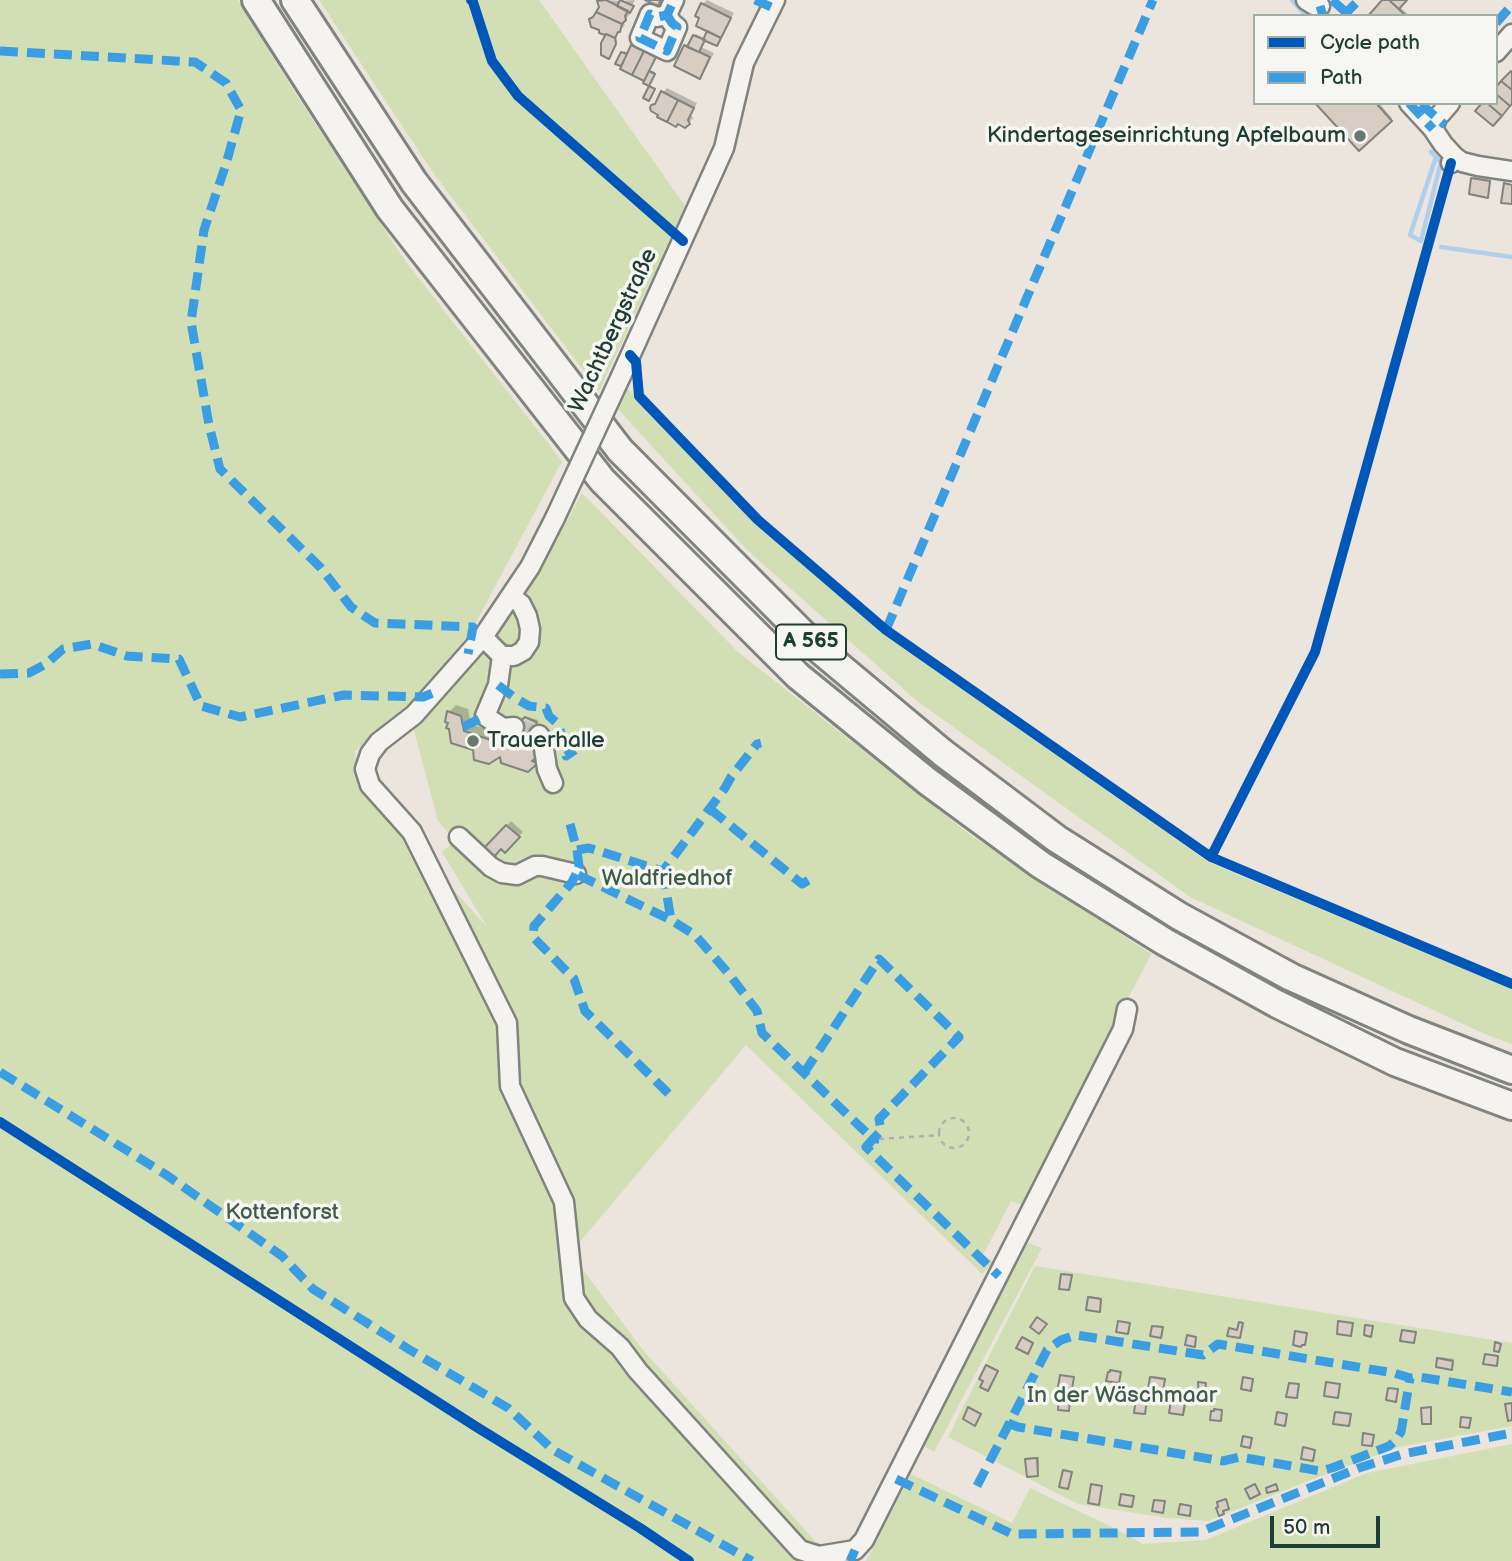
<!DOCTYPE html>
<meta charset="utf-8">
<style>
body{margin:0}
#map{position:relative;width:1512px;height:1561px;overflow:hidden;background:#ece5dd;font-family:"Balsamiq Sans",sans-serif}
canvas{display:block}
.legend{position:absolute;left:1253px;top:14px;width:245px;height:91px;box-sizing:border-box;background:#f6f6f2;border:2px solid #a0aca6;margin:0;padding:9px 12px;list-style:none;font-size:21px;color:#1f3d34}
.legend li{display:flex;align-items:center;gap:14px;height:35px}
.legend b{width:35px;border:2px solid #a0aca6}
.scale{position:absolute;left:1270px;top:1516px;width:110px;height:32px;box-sizing:border-box;border:4px solid #1f3d34;border-top:0;padding-left:9px;font-size:21px;line-height:24px;white-space:nowrap;color:#1f3d34;-webkit-text-stroke:5px #f6f6f2;paint-order:stroke}
</style>
<div id="map">
<canvas width="1512" height="1561"></canvas>
<ul class="legend">
<li><b style="height:9px;background:#0057b8"></b>Cycle path</li>
<li><b style="height:9px;background:#3c9ee2"></b>Path</li>
</ul>
<div class="scale">50 m</div>
</div>
<script>
const ctx = document.querySelector('canvas').getContext('2d');
ctx.lineJoin = 'round';
function fillPath(path, color) { ctx.fillStyle = color; ctx.fill(path, 'evenodd'); }
const shape = rows => new Path2D(rows.map(r => 'M' + r).join(''));
function strokePath(path, color, width, dash) { ctx.strokeStyle = color; ctx.lineWidth = width; ctx.lineCap = dash ? 'butt' : 'round'; ctx.setLineDash(dash || []); ctx.stroke(path); }
function write(font, color, halo, rows, align = 'center') {
  ctx.font = font + ' "Balsamiq Sans",sans-serif'; ctx.lineWidth = 7; ctx.setLineDash([]); ctx.textBaseline = 'middle'; ctx.strokeStyle = halo; ctx.fillStyle = color; for (const [text, x, y, turn = 0] of rows) {
    ctx.save(); ctx.translate(x, y); ctx.rotate((+turn || 0) * Math.PI / 180); ctx.textAlign = isNaN(turn) ? turn : align; if (halo) ctx.strokeText(text, 0, 0); ctx.fillText(text, 0, 0); ctx.restore();
  }
}
const green = shape([
 [0,0,238,0,290,85,406,262,562,461,473,628,423,697,355,751,358,785,487,927,442,852,455,840,438,821,412,723,550,552,582,493,738,652,968,833,1151,954,1022,1205,1011,1201,983,1255,994,1262,982,1274,746,1045,578,1244,572,1255,642,1349,815,1541,852,1561,0,1561],
 [319,0,539,0,686,207,599,391,434,174],
 [628,389,756,525,882,632,1210,863,1512,989,1512,1044,1487,1035,1190,897,917,701,747,550,616,407],
 [1025,1242,1042,1248,934,1452,921,1444],
 [1035,1266,1512,1343,1512,1426,1399,1447,1326,1474,1208,1521,1167,1518,1078,1504,948,1437],
 [1512,1444,1512,1561,866,1561,911,1474,1012,1523,1030,1488,1114,1528,1143,1544,1206,1540,1367,1473]
]);
const shadow = shape([
 [601,0,621,1,635,0,629,11,630,14,623,23,625,25,616,35,617,41,611,55,606,34,601,32,595,15,600,7,599,2],
 [707,0,734,13,722,34,705,39,701,47,714,53,704,72,700,77,685,46,696,34,706,39,710,30,703,4],
 [1384,0,1405,0,1400,7,1408,14,1407,16,1370,16],
 [637,42,659,52,650,70,655,72,650,82,650,74,626,59,621,64,622,53,624,51,629,53],
 [667,88,697,103,691,115,693,118,687,125,653,106],
 [1317,103,1379,103,1392,118,1359,148],
 [1474,177,1491,180,1489,194,1487,196,1473,179],
 [456,705,468,709,471,724,506,736,528,717,538,720,544,755,501,755,474,749,449,712],
 [511,821,523,832,505,851,501,847,486,849],
 [1091,1296,1102,1298,1101,1308,1099,1310,1089,1298],
 [1441,1357,1454,1359,1453,1366,1451,1368,1439,1359],
 [1153,1376,1166,1378,1163,1389,1152,1378],
 [1174,1400,1186,1402,1185,1412,1183,1413,1172,1402],
 [1338,1411,1352,1413,1349,1424,1337,1412],
 [1039,1457,1039,1472,1037,1474,1027,1460,1029,1458]
]);
const stream = shape([
 [1292,0,1306,16],
 [1431,152,1441,162,1421,241,1410,235,1436,157],
 [1441,247,1512,257]
]);
const building = shape([
 [606,0,628,11,625,16,626,20,622,24,596,12,599,7,597,1,606,0],
 [620,0,634,6,630,13,617,6,620,0],
 [645,0,661,0,658,6,645,0],
 [1382,0,1389,0,1406,16,1368,16,1382,0],
 [1389,0,1407,0,1399,9,1389,0],
 [701,3,731,18,721,38,696,26,699,18,695,16,701,3],
 [596,12,622,24,620,32,618,32,615,38,606,34,605,35,599,33,599,30,591,27,589,19,593,17,596,12],
 [707,31,721,38,717,46,703,40,707,31],
 [606,34,615,38,616,44,609,59,601,55,601,43,606,34],
 [693,35,705,40,699,52,687,47,693,35],
 [631,45,644,51,632,75,620,69,631,45],
 [684,45,710,57,700,79,674,66,684,45],
 [644,51,656,57,644,81,632,75,644,51],
 [621,52,627,54,621,66,615,64,621,52],
 [649,71,655,74,649,86,643,83,649,71],
 [1511,71,1512,72,1512,90,1501,81,1511,71],
 [1501,81,1512,90,1512,104,1510,106,1496,94,1496,87,1501,81],
 [649,86,655,89,649,101,643,98,649,86],
 [661,91,678,100,667,122,657,117,658,115,651,111,650,108,651,105,655,104,661,91],
 [1496,94,1510,106,1502,116,1487,103,1496,103,1496,94],
 [678,100,694,108,688,120,690,124,685,128,678,124,676,127,667,122,678,100],
 [1315,103,1376,103,1392,121,1359,151,1315,103],
 [1482,103,1487,103,1502,116,1493,126,1475,111,1482,103],
 [1471,178,1490,181,1488,198,1469,194,1471,178],
 [1504,183,1512,185,1512,204,1501,203,1504,183],
 [447,711,461,716,464,731,505,745,516,735,533,740,536,758,532,761,538,763,528,772,501,763,500,757,489,764,474,760,473,750,451,743,449,729,446,728,448,723,445,722,447,711],
 [525,717,536,722,544,759,538,763,532,761,536,758,533,740,516,735,505,745,497,742,525,717],
 [506,825,520,837,505,853,501,849,493,858,483,849,506,825],
 [1061,1274,1072,1275,1069,1290,1059,1289,1061,1274],
 [1088,1297,1101,1299,1100,1312,1086,1310,1088,1297],
 [1037,1317,1047,1324,1039,1334,1030,1327,1037,1317],
 [1118,1321,1130,1323,1128,1334,1116,1332,1118,1321],
 [1338,1321,1353,1323,1351,1336,1337,1334,1338,1321],
 [1239,1322,1243,1323,1240,1338,1227,1336,1229,1328,1237,1330,1239,1322],
 [1365,1325,1373,1326,1371,1337,1364,1335,1365,1325],
 [1152,1326,1163,1327,1161,1338,1150,1336,1152,1326],
 [1402,1330,1416,1332,1414,1343,1400,1341,1402,1330],
 [1295,1331,1307,1333,1305,1345,1302,1345,1301,1347,1293,1345,1295,1331],
 [1187,1335,1196,1337,1195,1347,1185,1345,1187,1335],
 [1022,1337,1033,1343,1028,1354,1016,1348,1022,1337],
 [1495,1342,1501,1344,1499,1352,1494,1351,1495,1342],
 [1485,1354,1498,1356,1497,1366,1483,1364,1485,1354],
 [1437,1358,1453,1361,1452,1370,1436,1367,1437,1358],
 [986,1365,998,1371,988,1391,980,1387,983,1381,979,1379,986,1365],
 [1110,1370,1121,1372,1119,1383,1106,1381,1108,1372,1110,1372,1110,1370],
 [1060,1375,1074,1377,1072,1389,1058,1387,1060,1375],
 [1150,1377,1165,1379,1163,1391,1148,1389,1150,1377],
 [1243,1377,1253,1379,1251,1391,1241,1389,1243,1377],
 [1198,1382,1206,1383,1204,1397,1199,1397,1198,1382],
 [1326,1382,1340,1384,1338,1398,1324,1396,1326,1382],
 [1289,1383,1299,1384,1297,1398,1286,1397,1289,1383],
 [1388,1388,1398,1389,1396,1402,1386,1400,1388,1388],
 [1059,1397,1070,1399,1069,1411,1058,1410,1059,1397],
 [1136,1398,1147,1400,1145,1414,1134,1413,1136,1398],
 [1171,1401,1185,1403,1183,1415,1169,1413,1171,1401],
 [1512,1403,1512,1420,1508,1421,1505,1404,1512,1403],
 [968,1407,981,1414,975,1426,963,1419,968,1407],
 [1431,1407,1431,1424,1422,1424,1421,1408,1431,1407],
 [1214,1409,1222,1410,1221,1421,1210,1420,1211,1411,1214,1411,1214,1409],
 [1277,1412,1287,1414,1285,1426,1275,1424,1277,1412],
 [1335,1412,1351,1414,1349,1426,1333,1424,1335,1412],
 [1461,1417,1471,1418,1469,1428,1460,1427,1461,1417],
 [1363,1433,1374,1435,1372,1446,1362,1445,1363,1433],
 [1243,1436,1252,1438,1250,1448,1241,1446,1243,1436],
 [1303,1447,1315,1450,1313,1461,1301,1459,1303,1447],
 [1037,1458,1038,1476,1027,1477,1025,1459,1037,1458],
 [1063,1470,1072,1472,1068,1489,1059,1487,1063,1470],
 [1091,1484,1102,1486,1099,1505,1088,1503,1091,1484],
 [1255,1484,1260,1494,1250,1499,1245,1489,1255,1484],
 [1276,1484,1278,1490,1267,1493,1266,1488,1276,1484],
 [1121,1494,1134,1496,1132,1507,1119,1505,1121,1494],
 [1226,1499,1229,1509,1223,1511,1224,1514,1219,1516,1216,1508,1218,1507,1217,1502,1226,1499],
 [1154,1500,1165,1501,1163,1513,1152,1511,1154,1500],
 [1180,1504,1191,1506,1190,1516,1178,1514,1180,1504]
]);
const minorTunnel = shape([
 [514,727,539,735]
]);
const path = shape([
 [574,740,575,750],
 '939 1133a15 15 0 1 1 30 0a15 15 0 1 1-30 0Z',
 [879,1139,940,1135]
]);
const minor = shape([
 [1306,0,1314,5,1320,6],
 [667,15,672,23,677,27,667,51,640,38,650,14,657,17,667,15,674,0],
 [1496,52,1512,34],
 [1409,103,1433,129,1443,144,1455,157],
 [1433,129,1437,118,1450,103],
 [1451,163,1455,157,1462,162,1478,166,1512,171],
 [621,376,724,148,744,63,775,0],
 [555,518,530,567,483,637,414,715,379,742,370,754,365,769,370,785,412,832,507,1023,510,1086,564,1202,574,1298,588,1319,620,1347,638,1371,800,1550,819,1556,855,1550,864,1540,1123,1029,1127,1009],
 [483,637,502,656,514,656,523,651,529,642,530,629,527,616,521,604,511,596],
 [502,656,498,685,485,716,503,728,514,727],
 [539,735,543,742,547,769,553,783],
 [459,837,491,867,502,873,517,875,535,866,542,866,576,874]
]);
const highway = shape([
 [256,0,390,209,602,480,798,676,927,781,1041,865,1165,942,1277,1004,1395,1062,1512,1106],
 [295,0,414,182,620,450,815,646,943,753,1057,839,1179,916,1291,977,1409,1030,1512,1070]
]);
const minorBridge = shape([
 [555,518,621,376]
]);
const quiet = shape([
 [755,0,771,7],
 [1332,0,1349,15],
 [1320,6,1323,16],
 [667,15,672,23,677,27,667,51,640,38,650,14,657,17,667,15,674,0],
 [1343,16,1359,0],
 [1496,23,1512,5],
 [0,51,195,62,226,83,241,110,226,164,204,230,191,322,209,425,220,469,320,567,351,607,375,623,473,627,468,654],
 [1409,103,1433,129],
 [1421,104,1445,125],
 [886,630,1153,0],
 [0,674,29,673,46,664,63,649,92,644,127,656,179,659,201,706,240,717,344,695,423,697,435,692],
 [498,685,515,698,529,706,546,708,549,716,559,725,566,756,575,750],
 [463,727,485,716],
 [574,740,576,737,591,734,593,731,594,727],
 [710,809,802,884,814,877],
 [570,824,577,850,579,866,576,874,671,920,695,935,729,974,757,1011,762,1033,873,1139,866,1147,999,1276],
 [577,850,589,848,663,871,725,788,731,777,757,744,761,743],
 [663,871,671,920],
 [576,874,572,882,534,926,533,937,574,979,585,1011,674,1099],
 [0,1072,165,1174,282,1256,313,1289,410,1350,508,1408,553,1450,752,1561],
 [804,1073,879,959,959,1037,879,1119,881,1131,873,1139,879,1139],
 [1008,1423,1018,1427,1223,1461,1240,1457,1320,1471,1332,1468,1389,1446,1395,1441,1401,1432,1410,1378],
 [896,1479,1012,1534,1200,1532,1359,1468,1403,1454,1512,1433],
 [977,1486,1047,1350,1061,1340,1076,1335,1203,1355,1218,1344,1394,1373,1410,1378,1419,1377,1512,1392],
 [850,1561,855,1550]
]);
const cycleway = shape([
 [471,0,473,2,492,61,518,96,683,241],
 [630,355,636,362,639,396,758,520,886,630,1211,857,1512,984],
 [1211,857,1315,652,1451,163],
 [0,1122,475,1426,640,1528,689,1561]
]);
const markers = [
 [1360,136,7,"#67786f"],
 [473,741,7,"#67786f"]
];
const shields = [
 [811,642,70]
];
const shieldNames = [
 ["A 565",811,642]
];
const poiNames = [
 ["Kindertageseinrichtung Apfelbaum",1346,136],
 ["Trauerhalle",487,741,"left"]
];
const streetNames = [
 ["Wachtbergstraße",614,331,-65]
];
const parkNames = [
 ["Waldfriedhof",667,879],
 ["Kottenforst",282,1213],
 ["In der Wäschmaar",1122,1396]
];
fillPath(green, '#d2dfb4');
fillPath(shadow, '#0003');
strokePath(stream, '#b0cfec', 4.5);
fillPath(building, '#d7cdc2');
strokePath(building, '#81837e', 2);
strokePath(minorTunnel, '#c3c3bb', 18, [18, 9]);
strokePath(minor, '#81837e', 23);
strokePath(highway, '#81837e', 32);
strokePath(path, '#afb1ae', 2.5, [5, 5]);
strokePath(minor, '#f4f3f0', 18);
strokePath(highway, '#f4f3f0', 26);
strokePath(minorBridge, '#81837e', 23, []);
strokePath(minorBridge, '#f4f3f0', 18);
strokePath(quiet, '#3c9ee2', 9, [18, 9]);
strokePath(cycleway, '#0057b8', 10);
for (const [x, y, r, color] of markers) { const dot = new Path2D(); dot.arc(x, y, r, 0, 2 * Math.PI); ctx.fillStyle = color; ctx.fill(dot); strokePath(dot, '#f6f6f2', 2.5); }
for (const [x, y, w] of shields) { const box = new Path2D(); box.roundRect(x - w / 2, y - 17.5, w, 35, 5); ctx.fillStyle = '#f6f6f2'; ctx.fill(box); strokePath(box, '#1f3d34', 2); }
write('bold 21px', '#1f3d34', null, shieldNames);
write('23px', '#1f3d34', '#f6f6f2', poiNames, 'right');
write('23px', '#1f3d34', '#f6f6f2', streetNames);
write('23px', '#3e5c47', '#f6f6f2', parkNames);
</script>
